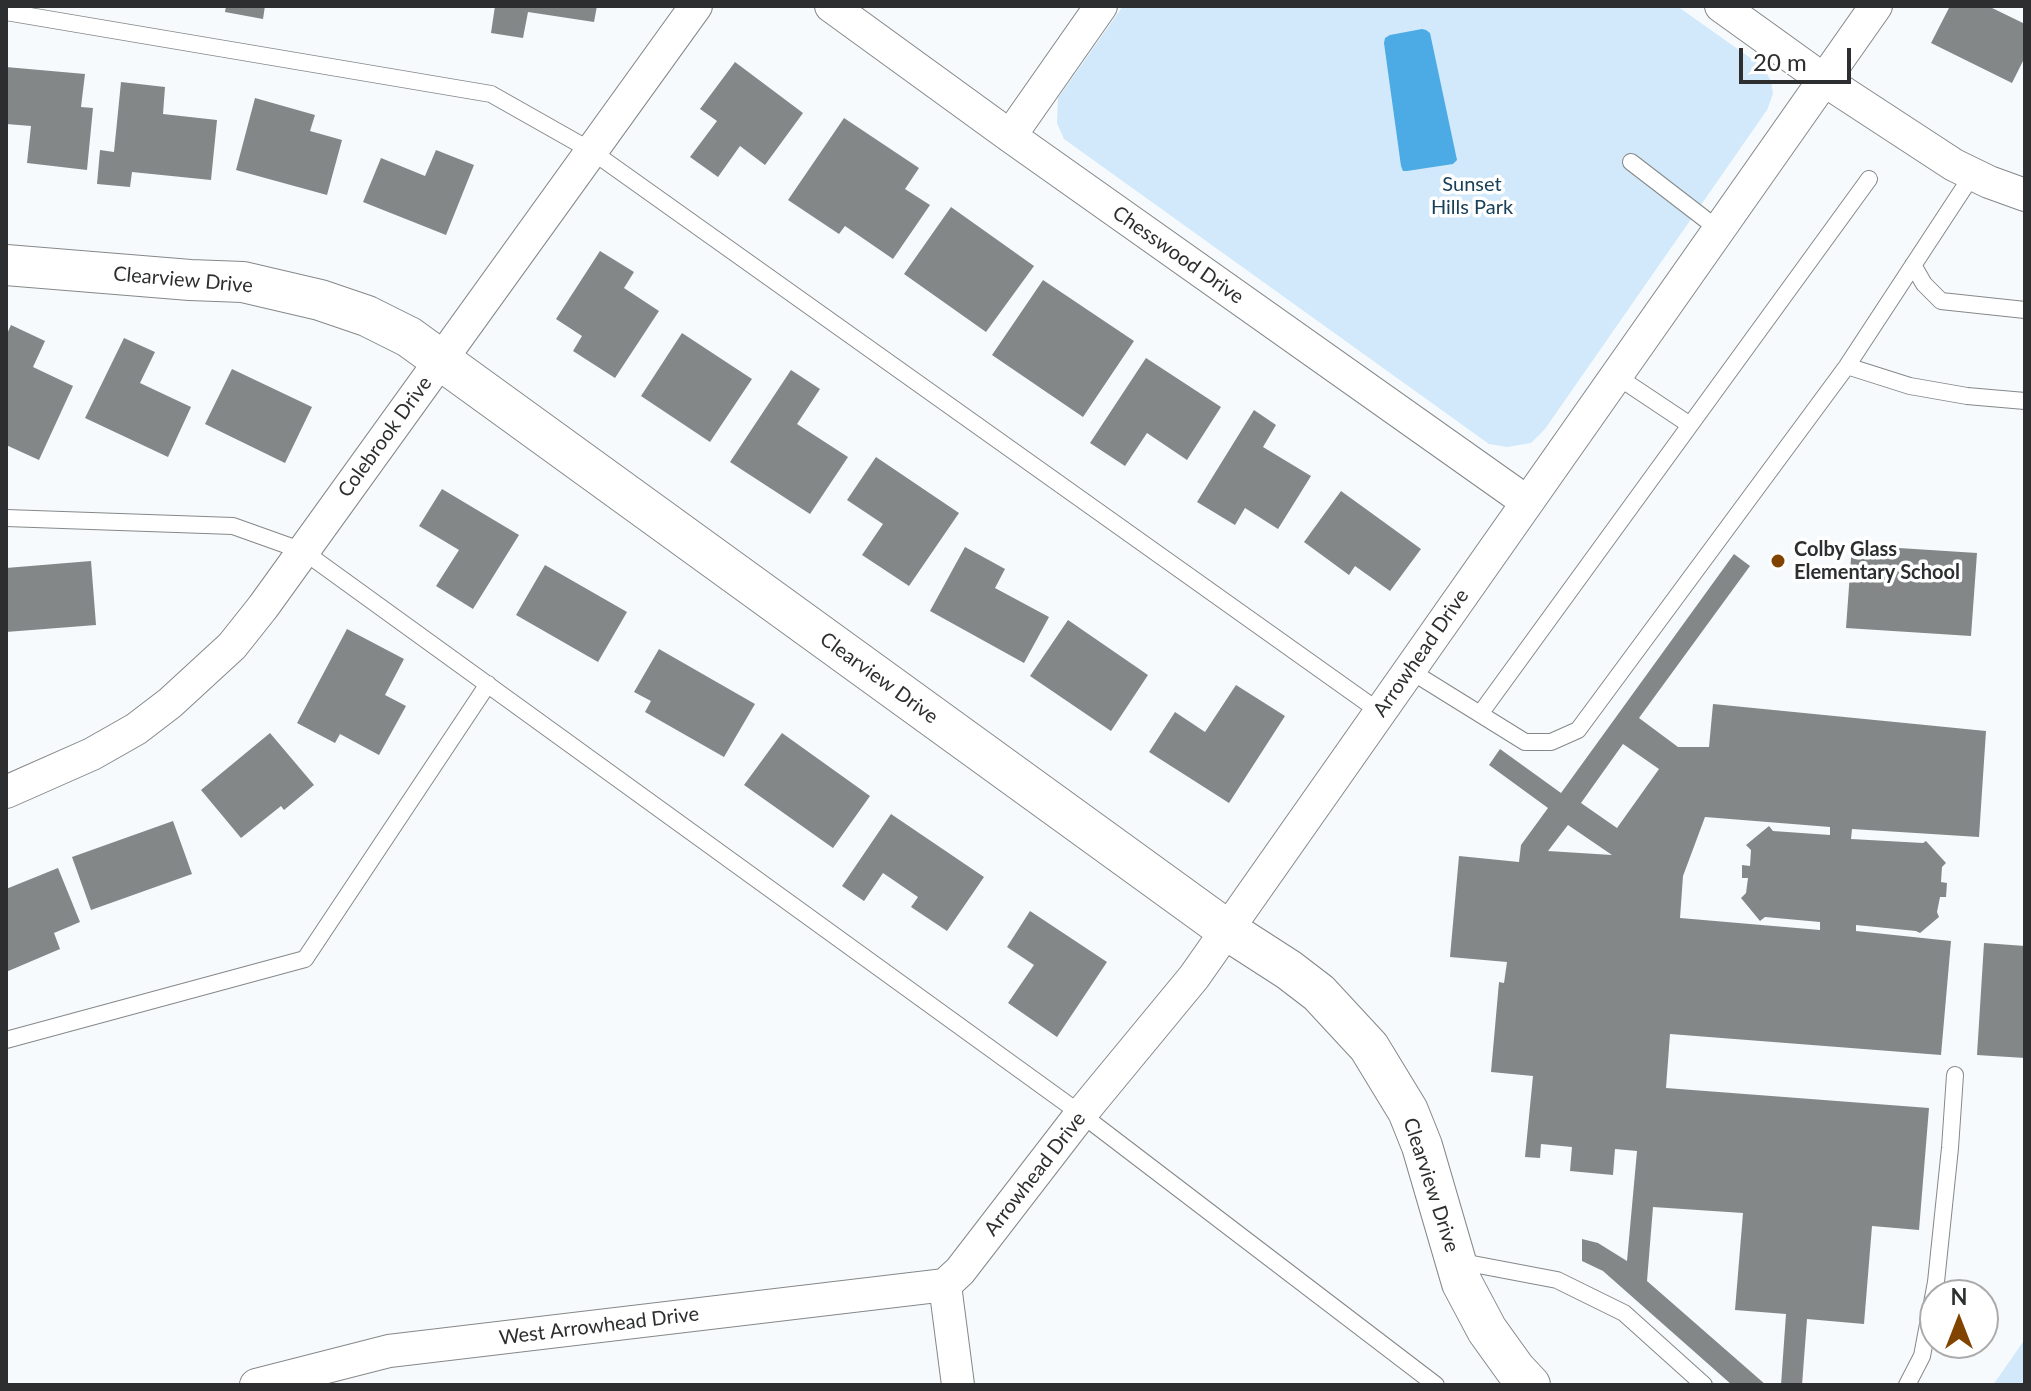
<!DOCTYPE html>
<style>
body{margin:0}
#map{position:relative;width:2031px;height:1391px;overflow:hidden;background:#f7fafc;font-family:Lato,sans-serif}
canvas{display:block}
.frame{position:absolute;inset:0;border:8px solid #2d2e2f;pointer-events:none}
.north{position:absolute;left:1919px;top:1279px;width:80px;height:80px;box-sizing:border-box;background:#fff;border:2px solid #ababac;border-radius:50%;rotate:0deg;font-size:22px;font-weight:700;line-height:32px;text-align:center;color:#2d2e2f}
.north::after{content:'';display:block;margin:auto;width:28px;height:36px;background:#814400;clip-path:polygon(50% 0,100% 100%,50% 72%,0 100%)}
.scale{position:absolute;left:1739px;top:48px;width:112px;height:36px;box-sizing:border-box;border:4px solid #2d2e2f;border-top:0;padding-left:10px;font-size:24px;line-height:28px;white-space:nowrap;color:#2d2e2f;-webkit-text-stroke:6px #fff;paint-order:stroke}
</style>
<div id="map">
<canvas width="2031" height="1391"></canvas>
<div class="frame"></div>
<div class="north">N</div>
<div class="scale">20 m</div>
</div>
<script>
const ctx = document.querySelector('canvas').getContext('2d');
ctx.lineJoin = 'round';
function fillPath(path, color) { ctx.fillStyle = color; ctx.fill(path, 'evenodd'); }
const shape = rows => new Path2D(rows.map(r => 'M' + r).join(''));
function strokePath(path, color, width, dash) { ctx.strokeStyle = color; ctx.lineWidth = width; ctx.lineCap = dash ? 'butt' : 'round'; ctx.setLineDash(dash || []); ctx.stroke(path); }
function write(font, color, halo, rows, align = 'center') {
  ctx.font = font + ' Lato,sans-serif'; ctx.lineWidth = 7; ctx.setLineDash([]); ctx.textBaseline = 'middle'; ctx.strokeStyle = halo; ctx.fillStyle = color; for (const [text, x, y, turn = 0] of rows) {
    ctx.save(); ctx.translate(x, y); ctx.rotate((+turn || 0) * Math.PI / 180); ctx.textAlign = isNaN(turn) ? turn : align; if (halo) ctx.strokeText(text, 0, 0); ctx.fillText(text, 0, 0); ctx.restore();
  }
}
const green = shape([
 [1123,6,1677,6,1763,67,1771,81,1773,94,1767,110,1545,429,1531,443,1507,447,1489,444,1064,139,1057,123,1058,98],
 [2025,1339,2025,1385,1993,1385]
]);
const water = shape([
 [1422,29,1426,30,1430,33,1457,160,1453,164,1407,171,1403,171,1401,166,1384,43,1385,38,1390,35]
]);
const building = shape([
 [226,6,265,6,263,19,225,12],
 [495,6,597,6,594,22,528,12,523,38,491,33],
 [1950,6,1988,6,2025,24,2025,57,2012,83,1931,43],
 [735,62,803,113,765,165,740,146,718,177,690,157,717,121,700,109],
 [6,67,85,74,81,107,93,108,87,170,27,163,31,126,6,124],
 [121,82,165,87,163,114,217,120,211,180,132,172,130,187,97,184,100,150,114,152],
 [255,98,315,115,310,131,342,140,327,195,236,170],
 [844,118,919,168,905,189,930,205,893,259,845,226,839,234,788,200],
 [436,150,474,165,446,235,363,202,381,158,425,176],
 [951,207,1034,266,986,332,904,274],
 [600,251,634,272,624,288,659,311,615,378,573,351,582,336,556,319],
 [1043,280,1134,341,1083,417,992,355],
 [11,325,45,341,33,367,73,386,39,460,6,445,6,336],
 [682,333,752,379,710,442,641,396],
 [124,338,155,352,140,383,191,407,168,457,85,418],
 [1146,358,1221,407,1187,460,1147,433,1125,466,1090,443],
 [232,369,312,407,285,463,205,424],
 [791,370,820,389,797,424,848,457,810,514,730,462],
 [1254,410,1276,425,1263,447,1311,476,1278,529,1245,508,1235,525,1197,502],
 [876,457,959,513,909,586,862,555,883,524,847,500],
 [442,489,519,535,473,609,436,586,459,550,419,526],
 [1341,491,1421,549,1390,591,1355,566,1349,575,1304,542],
 [1852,545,1977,553,1971,636,1846,628],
 [965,547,1005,569,995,588,1049,617,1024,663,930,611],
 [1734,554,1750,566,1639,718,1678,747,1709,747,1713,704,1986,731,1979,837,1852,829,1851,839,1923,843,1926,841,1946,863,1942,867,1941,882,1947,883,1946,897,1940,897,1937,912,1939,917,1920,933,1916,931,1856,925,1856,931,1951,941,1941,1055,1670,1034,1666,1088,1929,1108,1919,1230,1872,1226,1864,1324,1807,1319,1802,1385,1781,1385,1786,1314,1735,1310,1743,1213,1653,1207,1647,1281,1766,1385,1732,1385,1603,1271,1582,1261,1582,1239,1598,1243,1627,1261,1637,1151,1615,1149,1613,1175,1570,1171,1572,1147,1541,1144,1540,1158,1525,1157,1533,1076,1491,1072,1499,982,1504,983,1507,962,1450,957,1459,856,1519,862,1521,845,1548,808,1489,765,1500,749,1561,793],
 [1623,744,1659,769,1617,828,1581,803],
 [1705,817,1830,827,1830,835,1773,831,1769,826,1746,845,1751,850,1750,866,1742,865,1742,878,1748,878,1746,893,1741,898,1760,921,1765,917,1820,922,1820,930,1680,918,1683,876],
 [1568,825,1612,855,1548,851],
 [91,561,96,625,6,632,6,568],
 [545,565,627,612,598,662,516,615],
 [1068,620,1148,675,1111,731,1030,676],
 [347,629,404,659,385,695,406,706,379,755,340,734,335,743,297,723],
 [659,649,755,704,724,757,645,712,651,701,634,692],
 [1236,685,1285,716,1229,803,1149,752,1175,712,1205,732],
 [270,733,314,785,284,810,281,806,241,838,201,790],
 [782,733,870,796,833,848,744,785],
 [891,814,984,877,947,931,911,907,918,897,883,873,864,901,842,886],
 [173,821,192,874,91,910,72,857],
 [58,868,80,922,54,933,60,949,6,972,6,889],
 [1030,911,1107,962,1057,1037,1008,1003,1034,965,1007,947],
 [1984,943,2025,946,2025,1058,1977,1055]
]);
const service = shape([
 [6,12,491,94,590,150,1380,712],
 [1631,162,1718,229],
 [1913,265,1924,284,1941,301,2025,310],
 [1847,366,1910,386,1967,396,2025,401],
 [1615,375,1690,425],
 [6,518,233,526,303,551,1081,1114,1436,1385],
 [1409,670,1525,742,1551,742,1578,730,1847,366,1973,174],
 [1480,714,1869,179],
 [6,1040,305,959,488,684],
 [1457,1261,1557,1280,1624,1313,1704,1385],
 [1907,1385,1922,1356,1936,1282,1950,1148,1955,1075]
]);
const minor = shape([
 [831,6,1010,136,1527,502],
 [1721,6,1824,80,1954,165,1989,182,2025,195],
 [1010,136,1101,6],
 [6,792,92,754,136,729,170,703,232,646,263,607,696,6],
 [945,1285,960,1271,1081,1114,1194,977,1876,6],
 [945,1285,958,1385],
 [256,1385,389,1351,945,1285]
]);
const tertiary = shape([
 [6,265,190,280,243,282,320,300,367,316,409,337,1227,930,1289,970,1319,993,1369,1047,1408,1111,1422,1146,1462,1283,1487,1330,1515,1369,1530,1385]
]);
const markers = [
 [1778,561,8,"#814400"]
];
const parkNames = [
 ["Sunset",1472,185],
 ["Hills Park",1472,208]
];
const streetNames = [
 ["Chesswood Drive",1178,255,35],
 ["Clearview Drive",183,280,5],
 ["Colebrook Drive",385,437,-54],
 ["Arrowhead Drive",1421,653,-55],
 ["Clearview Drive",879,678,36],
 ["Arrowhead Drive",1035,1174,-52],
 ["Clearview Drive",1431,1185,72],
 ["West Arrowhead Drive",599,1326,-7]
];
const poiNames = [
 ["Colby Glass",1794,550],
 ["Elementary School",1794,573]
];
fillPath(green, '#d1e9fa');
fillPath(water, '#4cabe5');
fillPath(building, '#848788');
strokePath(service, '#858889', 18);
strokePath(minor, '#858889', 34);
strokePath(tertiary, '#858889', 42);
strokePath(service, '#fff', 16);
strokePath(minor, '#fff', 32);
strokePath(tertiary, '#fff', 40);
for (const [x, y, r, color] of markers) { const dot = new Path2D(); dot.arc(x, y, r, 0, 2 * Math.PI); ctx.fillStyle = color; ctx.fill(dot); strokePath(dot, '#fff', 3); }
write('20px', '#184058', '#fff', parkNames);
write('20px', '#2d2e2f', '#fff', streetNames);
write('bold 20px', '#2d2e2f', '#fff', poiNames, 'left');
</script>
